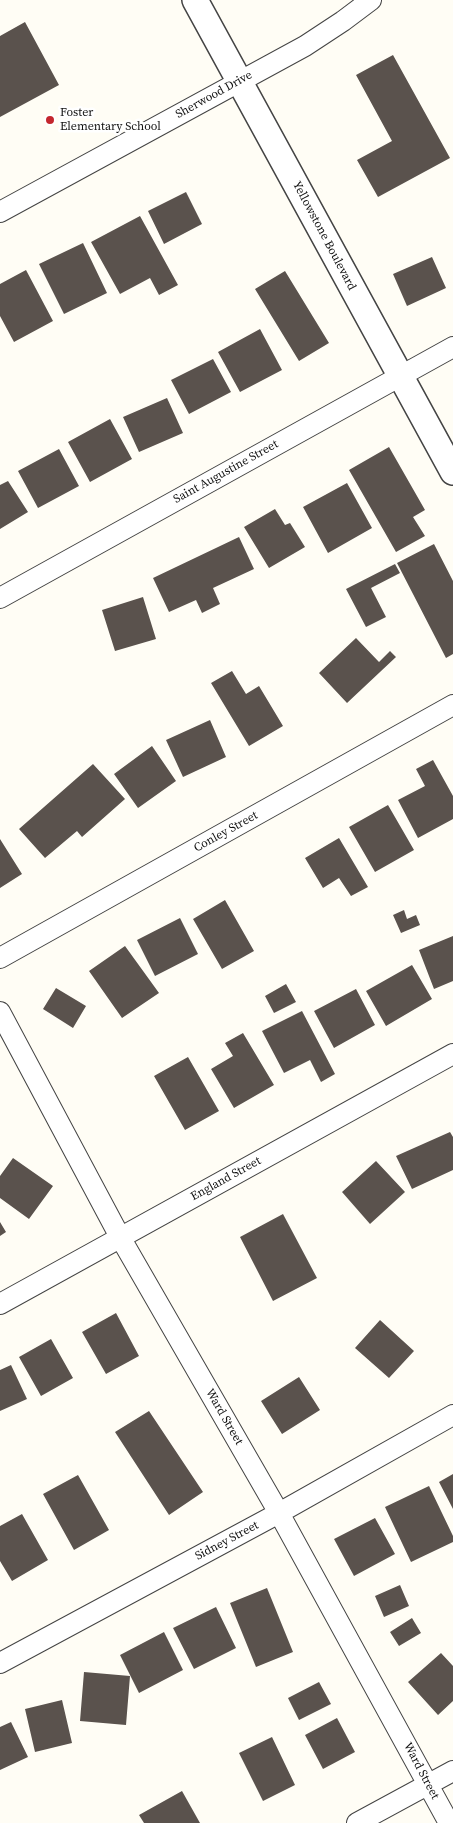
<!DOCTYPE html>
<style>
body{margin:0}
canvas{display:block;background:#fffdf5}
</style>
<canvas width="453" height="1823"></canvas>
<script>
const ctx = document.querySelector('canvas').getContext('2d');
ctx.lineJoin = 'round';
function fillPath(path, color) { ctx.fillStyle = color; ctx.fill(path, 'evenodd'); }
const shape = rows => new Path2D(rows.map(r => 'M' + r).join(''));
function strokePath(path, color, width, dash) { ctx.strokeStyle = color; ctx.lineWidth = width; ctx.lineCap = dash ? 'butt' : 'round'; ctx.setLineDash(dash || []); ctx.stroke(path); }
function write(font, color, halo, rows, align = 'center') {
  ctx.font = font + ' "Source Serif 4",serif'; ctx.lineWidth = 5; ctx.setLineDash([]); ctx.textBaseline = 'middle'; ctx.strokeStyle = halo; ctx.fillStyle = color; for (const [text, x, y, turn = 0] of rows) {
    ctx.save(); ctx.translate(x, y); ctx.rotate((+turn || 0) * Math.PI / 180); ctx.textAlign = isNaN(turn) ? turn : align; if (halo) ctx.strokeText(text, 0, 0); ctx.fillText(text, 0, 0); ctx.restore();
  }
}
const building = shape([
 [25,22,59,85,0,117,0,36],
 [393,55,450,158,378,197,357,160,392,141,356,75],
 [186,192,202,224,164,244,148,211],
 [140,216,178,285,159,295,150,278,120,294,91,242],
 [83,243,107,293,64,314,39,264],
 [432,257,446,288,407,306,393,274],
 [26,270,53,321,14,342,0,316,0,284],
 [285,271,329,343,299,361,255,289],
 [260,329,282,370,240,392,218,352],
 [213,359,231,392,189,414,171,380],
 [167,398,183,433,139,452,123,417],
 [110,419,132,459,90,482,68,442],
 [389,447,425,510,413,517,425,536,396,552,349,470],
 [59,449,79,486,38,508,18,471],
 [8,481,28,512,0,529,0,485],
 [347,483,372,528,328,553,303,507],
 [275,509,285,525,290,523,305,547,269,568,244,527],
 [239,537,254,569,213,588,220,604,202,613,196,600,169,612,153,578],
 [434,544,453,581,453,654,446,658,397,563],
 [395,564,400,573,371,588,386,617,366,627,346,589],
 [143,597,156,639,115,651,102,610],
 [356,638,379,662,390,651,396,657,347,703,319,673],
 [232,671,246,694,259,686,283,726,249,746,211,683],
 [210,720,226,757,183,777,166,740],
 [152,746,176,781,138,808,114,774],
 [433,760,453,796,453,819,418,838,398,800,425,786,416,769],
 [93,764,125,799,82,837,77,831,45,858,19,829],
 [388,805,414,850,375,872,349,827],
 [339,838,368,887,351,896,339,878,323,888,305,858],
 [0,839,22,874,0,888],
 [225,900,254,951,222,969,193,919],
 [404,910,407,919,416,915,420,925,401,933,393,915],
 [180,918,198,954,155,976,137,940],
 [453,936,453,981,434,989,419,950],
 [125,946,159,993,122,1018,89,971],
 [412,965,432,999,386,1026,366,991],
 [286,984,296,1002,274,1013,265,996],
 [56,988,86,1006,73,1028,43,1009],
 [356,989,375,1025,334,1048,314,1011],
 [302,1011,335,1074,321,1082,310,1060,284,1073,262,1031],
 [243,1033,274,1085,234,1108,211,1069,233,1056,225,1043],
 [188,1057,219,1111,185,1130,154,1076],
 [450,1132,453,1137,453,1170,412,1189,396,1156],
 [13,1158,53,1186,29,1219,0,1198,0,1176],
 [376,1161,405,1192,370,1224,342,1192],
 [283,1214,317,1278,273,1301,240,1237],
 [0,1222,6,1232,0,1236],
 [116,1313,139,1356,106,1374,82,1332],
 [380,1320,414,1351,389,1378,355,1348],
 [51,1339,73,1378,41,1396,19,1357],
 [11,1365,27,1399,0,1411,0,1370],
 [299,1377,320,1410,282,1434,261,1401],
 [149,1411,203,1492,169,1515,115,1432],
 [453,1474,453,1509,439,1482],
 [78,1475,109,1530,74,1550,43,1494],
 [429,1486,453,1536,453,1542,411,1562,385,1507],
 [22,1514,48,1560,12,1581,0,1561,0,1526],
 [375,1518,395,1554,354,1576,334,1539],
 [400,1585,409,1606,384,1617,375,1596],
 [267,1588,293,1652,256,1667,230,1603],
 [216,1607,236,1648,194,1669,173,1628],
 [412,1618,421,1633,399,1646,390,1632],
 [164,1632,183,1670,139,1693,120,1655],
 [441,1653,453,1666,453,1701,438,1715,408,1682],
 [84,1672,130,1676,126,1725,80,1721],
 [319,1682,331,1704,299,1720,288,1698],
 [62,1700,72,1743,35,1752,25,1709],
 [337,1718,355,1752,323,1769,305,1735],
 [11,1722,28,1757,0,1770,0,1727],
 [272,1737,295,1785,263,1801,239,1753],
 [182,1791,200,1823,144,1823,139,1815]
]);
const minor = shape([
 [0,212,305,46,343,21,371,0],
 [0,598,453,347],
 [0,958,453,705],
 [0,1012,120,1237,279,1513,449,1823],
 [0,1304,453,1054],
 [0,1663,279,1513,453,1415],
 [357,1823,453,1771]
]);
const tertiary = shape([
 [195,0,453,472]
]);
const markers = [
 [50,120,5,"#c4262e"]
];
const streetNames = [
 ["Sherwood Drive",214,95,-29],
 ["Yellowstone Boulevard",324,236,62],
 ["Saint Augustine Street",226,472,-29],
 ["Conley Street",226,832,-29],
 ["England Street",226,1179,-29],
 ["Ward Street",224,1417,60],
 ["Sidney Street",227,1541,-28],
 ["Ward Street",421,1771,62]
];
const poiNames = [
 ["Foster",60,113],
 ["Elementary School",60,127]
];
fillPath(building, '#5a524d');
strokePath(minor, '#444', 22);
strokePath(tertiary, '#444', 28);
strokePath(minor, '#fff', 20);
strokePath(tertiary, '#fff', 25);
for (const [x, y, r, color] of markers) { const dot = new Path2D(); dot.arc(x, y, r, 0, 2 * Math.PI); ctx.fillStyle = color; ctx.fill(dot); strokePath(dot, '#fff', 2); }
write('12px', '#111', '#fff', streetNames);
write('12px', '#111', '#fff', poiNames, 'left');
</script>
